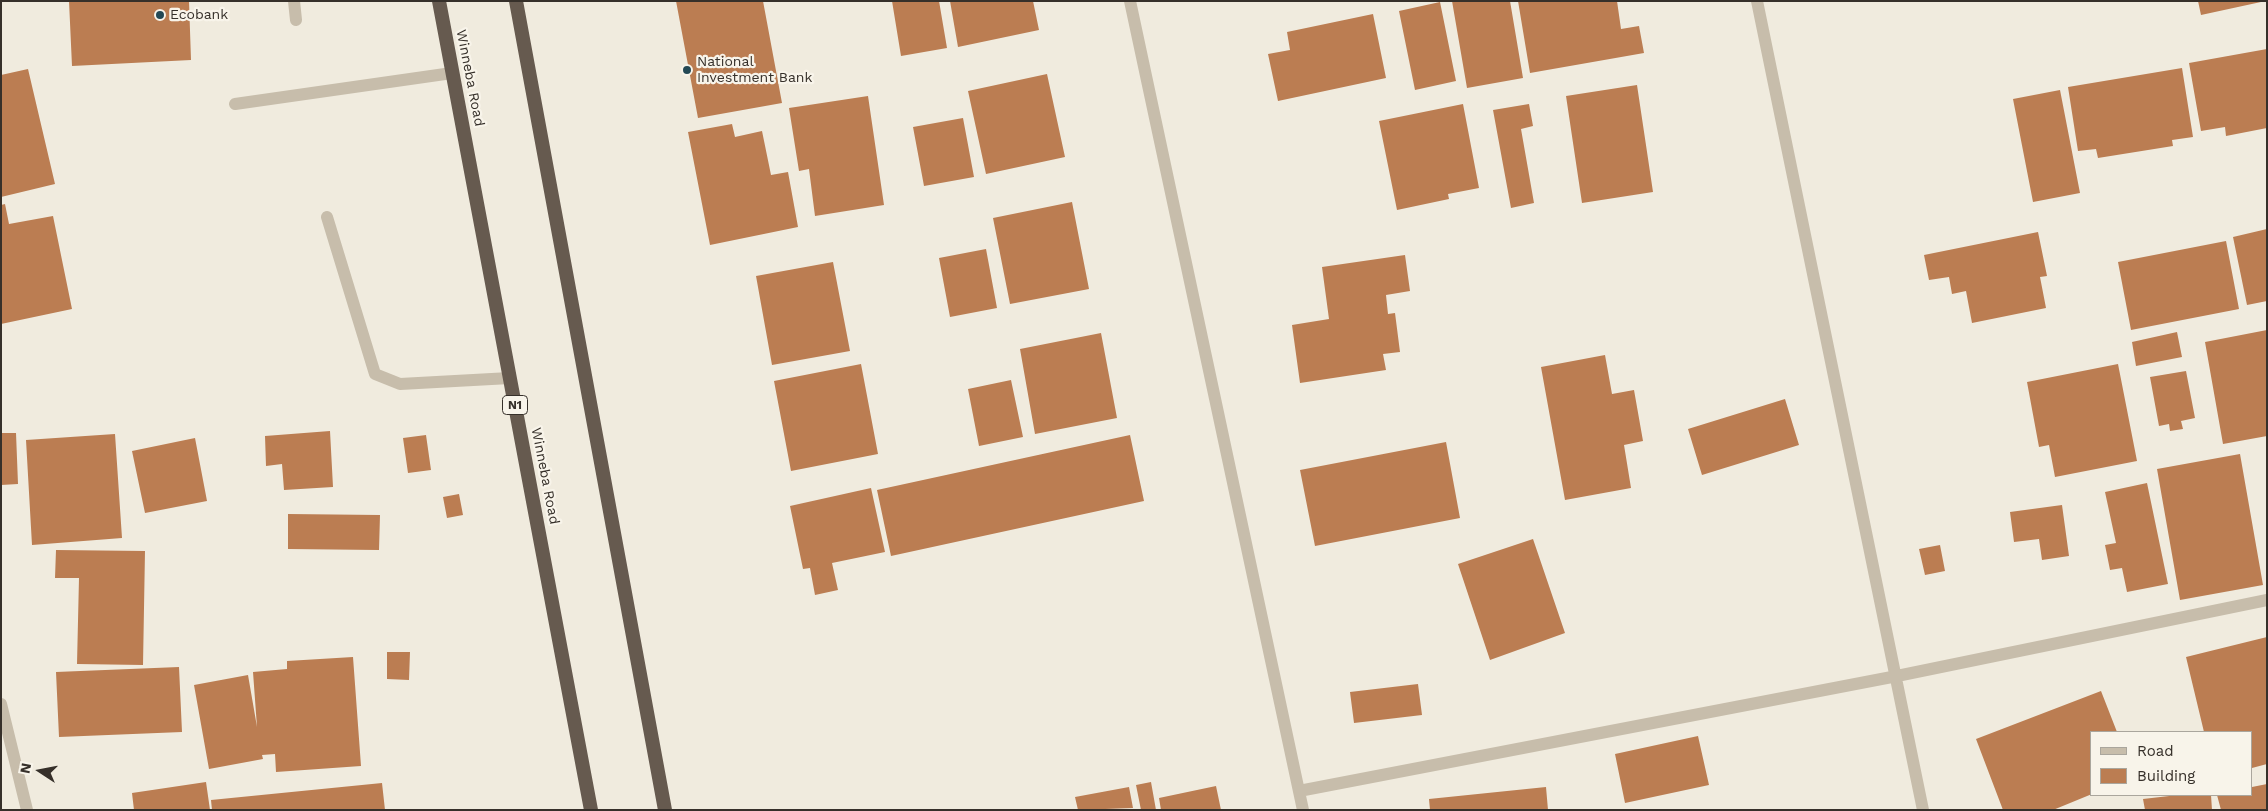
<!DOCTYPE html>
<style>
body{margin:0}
#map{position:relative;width:2268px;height:811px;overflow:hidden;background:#f0ebde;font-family:"Work Sans",sans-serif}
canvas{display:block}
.frame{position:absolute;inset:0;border:2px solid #36302a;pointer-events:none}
.legend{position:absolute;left:2090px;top:731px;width:162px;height:65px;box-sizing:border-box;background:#f8f4ea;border:1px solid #aaa69d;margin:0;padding:6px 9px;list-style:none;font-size:15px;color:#36302a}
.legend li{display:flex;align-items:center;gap:10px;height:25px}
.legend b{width:25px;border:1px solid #aaa69d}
.north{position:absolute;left:15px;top:746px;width:50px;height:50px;-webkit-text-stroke:4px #f8f4ea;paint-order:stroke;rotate:281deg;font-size:14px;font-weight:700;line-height:20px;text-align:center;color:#36302a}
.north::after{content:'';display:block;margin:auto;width:18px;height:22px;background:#36302a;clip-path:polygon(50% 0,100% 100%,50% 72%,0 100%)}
</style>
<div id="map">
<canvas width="2268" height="811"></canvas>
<div class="frame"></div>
<ul class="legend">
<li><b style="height:6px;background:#c7bdab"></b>Road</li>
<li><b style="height:14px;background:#bb7d52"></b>Building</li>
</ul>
<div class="north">N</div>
</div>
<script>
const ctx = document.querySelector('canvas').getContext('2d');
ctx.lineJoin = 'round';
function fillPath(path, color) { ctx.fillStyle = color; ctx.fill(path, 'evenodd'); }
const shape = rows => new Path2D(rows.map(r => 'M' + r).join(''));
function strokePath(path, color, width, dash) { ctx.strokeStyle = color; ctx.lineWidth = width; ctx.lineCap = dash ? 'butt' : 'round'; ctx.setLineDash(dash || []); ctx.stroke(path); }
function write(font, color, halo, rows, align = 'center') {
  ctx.font = font + ' "Work Sans",sans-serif'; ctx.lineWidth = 4.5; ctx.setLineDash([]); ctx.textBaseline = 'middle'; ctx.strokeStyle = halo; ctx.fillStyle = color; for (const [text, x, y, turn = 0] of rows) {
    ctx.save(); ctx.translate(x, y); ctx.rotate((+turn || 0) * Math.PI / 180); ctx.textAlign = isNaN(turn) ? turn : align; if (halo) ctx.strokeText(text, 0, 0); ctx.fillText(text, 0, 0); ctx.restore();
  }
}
const building = shape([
 [69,1,189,1,191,60,72,66],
 [676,1,763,1,782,103,698,118],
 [892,1,939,1,947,48,901,56],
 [950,1,1033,1,1039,30,958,47],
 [1452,1,1510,1,1523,78,1467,88],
 [1518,1,1617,1,1621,29,1639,26,1644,53,1530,73],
 [2198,1,2261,1,2261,2,2201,15],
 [1440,2,1456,81,1415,90,1399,11],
 [1373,14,1386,78,1278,101,1268,54,1290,50,1287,32],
 [2267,49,2267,128,2226,136,2225,127,2201,131,2189,63],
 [2182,68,2193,137,2172,140,2173,146,2098,158,2096,149,2078,151,2068,87],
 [28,69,55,184,1,197,1,75],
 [1047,74,1065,157,986,174,968,91],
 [1637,85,1653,192,1582,203,1566,96],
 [2060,90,2080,193,2033,202,2013,99],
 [868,96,884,205,815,216,809,169,799,171,789,108],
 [1463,104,1479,188,1448,194,1449,199,1397,210,1379,121],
 [1529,104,1533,126,1521,129,1534,203,1511,208,1493,110],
 [963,118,974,177,924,186,913,127],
 [732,124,735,137,762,131,771,175,788,172,798,227,710,245,688,132],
 [1072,202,1089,289,1010,304,993,218],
 [5,204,9,224,53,216,72,309,1,324,1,205],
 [2267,229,2267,301,2247,305,2233,237],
 [2038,232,2047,276,2040,277,2046,308,1972,323,1966,291,1952,294,1949,277,1929,280,1924,255],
 [2226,241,2239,309,2131,330,2118,262],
 [986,249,997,308,950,317,939,258],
 [1405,255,1410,291,1386,295,1388,314,1395,313,1400,352,1383,354,1386,370,1300,383,1292,325,1329,319,1322,267],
 [833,262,850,351,772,365,756,276],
 [2267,330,2267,436,2223,444,2205,342],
 [2177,332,2182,357,2136,366,2132,342],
 [1101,333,1117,418,1035,434,1020,349],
 [1605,355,1612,394,1634,390,1643,441,1624,445,1631,488,1565,500,1541,367],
 [861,364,878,454,791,471,774,381],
 [2118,364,2137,461,2055,477,2049,445,2039,447,2027,382],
 [2186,371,2195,418,2181,421,2183,429,2170,431,2169,424,2159,426,2150,377],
 [1011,380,1023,437,979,446,968,389],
 [1785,399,1799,445,1702,475,1688,429],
 [330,431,333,487,284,490,282,464,266,466,265,436],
 [1,433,16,433,18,484,1,485],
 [115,434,122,538,32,545,26,440],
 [426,435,431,470,408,473,403,438],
 [1130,435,1144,501,891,556,877,490],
 [195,438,207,501,145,513,132,451],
 [1446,442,1460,518,1315,546,1300,470],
 [2240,454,2263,585,2180,600,2157,469],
 [2147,483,2168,584,2127,592,2122,568,2110,570,2105,545,2116,543,2105,492],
 [871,488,885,552,832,563,838,590,815,595,810,568,803,569,790,506],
 [459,494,463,515,447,518,443,497],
 [2062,505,2069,556,2042,560,2039,539,2014,542,2010,512],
 [288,514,380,515,379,550,288,549],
 [1533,539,1565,633,1490,660,1458,564],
 [1940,545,1945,571,1925,575,1919,549],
 [56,550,145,551,143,665,77,664,79,578,55,578],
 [2267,637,2267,764,2252,768,2252,732,2204,732,2186,657],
 [387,652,410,652,409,680,387,679],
 [353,657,361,766,276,772,275,754,262,755,263,759,209,769,194,685,248,675,257,727,253,672,287,669,287,661],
 [179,667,182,732,59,737,56,672],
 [1418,684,1422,715,1354,723,1350,692],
 [2101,691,2117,732,2092,732,2092,794,2053,810,2003,810,1976,739],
 [1698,736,1709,785,1625,803,1615,754],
 [206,782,210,810,134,810,132,793],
 [1151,782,1156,810,1141,810,1136,785],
 [382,783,385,810,212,810,211,800],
 [2267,784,2267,810,2221,810,2217,795,2252,795,2252,787],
 [1216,786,1221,810,1161,810,1159,798],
 [1129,787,1133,808,1078,810,1075,797],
 [1546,787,1548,810,1430,810,1429,799],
 [2178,795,2211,795,2212,810,2145,810,2143,799]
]);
const service = shape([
 [294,1,296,20],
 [235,104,452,73],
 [327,217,375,374,400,384,510,378]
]);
const minor = shape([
 [1130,1,1303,810],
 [1757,1,1923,810],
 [1,704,27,810],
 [1299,791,1897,676,2267,600]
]);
const trunk = shape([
 [439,1,591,810],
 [516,1,665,810]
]);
const markers = [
 [160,15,5,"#234854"],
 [687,70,5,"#234854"]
];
const shields = [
 [515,405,25]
];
const shieldNames = [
 ["N1",515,405]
];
const poiNames = [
 ["Ecobank",170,15],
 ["National",697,62],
 ["Investment Bank",697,78]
];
const streetNames = [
 ["Winneba Road",470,78,79],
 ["Winneba Road",545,476,79]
];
fillPath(building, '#bb7d52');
strokePath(service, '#c7bdab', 12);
strokePath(minor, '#c7bdab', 12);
strokePath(trunk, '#665a4f', 14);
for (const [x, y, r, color] of markers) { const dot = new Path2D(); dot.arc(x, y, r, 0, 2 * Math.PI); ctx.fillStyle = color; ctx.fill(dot); strokePath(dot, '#f8f4ea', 2); }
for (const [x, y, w] of shields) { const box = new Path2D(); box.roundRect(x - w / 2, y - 9.5, w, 19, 4); ctx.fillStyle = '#f8f4ea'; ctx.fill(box); strokePath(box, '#36302a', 1); }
write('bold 12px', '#36302a', null, shieldNames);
write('14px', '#36302a', '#f8f4ea', poiNames, 'left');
write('14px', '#36302a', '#f8f4ea', streetNames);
</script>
